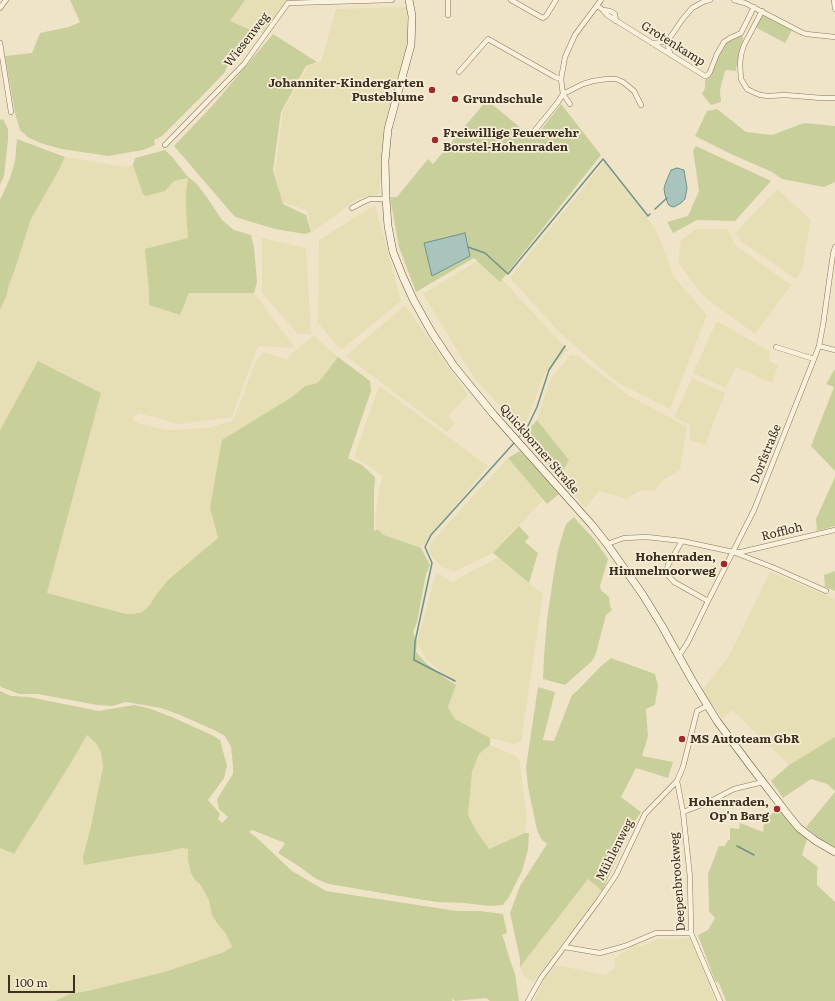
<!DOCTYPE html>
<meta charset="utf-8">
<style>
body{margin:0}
#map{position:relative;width:835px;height:1001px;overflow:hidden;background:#f0e4c8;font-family:Literata,serif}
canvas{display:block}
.scale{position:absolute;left:8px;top:975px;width:67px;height:18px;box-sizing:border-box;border:2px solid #3d2e20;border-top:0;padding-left:5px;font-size:12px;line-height:14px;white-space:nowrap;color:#3d2e20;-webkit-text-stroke:3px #f7eed8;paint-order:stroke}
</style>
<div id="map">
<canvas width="835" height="1001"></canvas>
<div class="scale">100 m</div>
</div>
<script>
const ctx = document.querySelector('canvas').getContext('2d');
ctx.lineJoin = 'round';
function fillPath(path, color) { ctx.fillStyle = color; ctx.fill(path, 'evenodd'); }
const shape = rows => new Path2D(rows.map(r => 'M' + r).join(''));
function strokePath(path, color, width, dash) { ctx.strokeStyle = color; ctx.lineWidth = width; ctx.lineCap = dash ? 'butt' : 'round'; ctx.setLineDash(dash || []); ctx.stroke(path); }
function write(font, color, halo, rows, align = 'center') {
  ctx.font = font + ' Literata,serif'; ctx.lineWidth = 3.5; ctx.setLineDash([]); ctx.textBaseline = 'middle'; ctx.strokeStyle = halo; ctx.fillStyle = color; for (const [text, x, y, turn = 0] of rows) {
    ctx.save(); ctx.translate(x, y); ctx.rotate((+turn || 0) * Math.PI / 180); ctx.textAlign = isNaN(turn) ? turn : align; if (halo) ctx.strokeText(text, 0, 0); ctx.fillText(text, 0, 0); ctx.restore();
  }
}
const farmland = shape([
 [245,0,293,0,269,30,263,33,229,21],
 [407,7,407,49,384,128,379,194,357,199,312,232,307,210,281,202,275,170,283,111,307,67,321,62,336,9],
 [65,157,123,167,133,165,143,194,165,191,174,181,188,177,186,191,186,210,188,238,149,291,149,305,179,315,189,293,254,293,295,348,258,346,232,417,179,424,138,413,133,419,139,424,169,430,207,428,232,421,239,406,256,360,264,352,288,360,290,354,314,336,338,357,322,378,317,383,305,386,292,397,210,508,218,538,168,580,156,595,149,606,142,612,134,614,126,614,47,593,101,393,38,361,0,430,0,310,6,297,9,285,15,269,31,219,59,170],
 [604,162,655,228,663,247,674,277,707,315,670,409,618,383,559,332,510,278],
 [777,189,811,220,802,270,796,279,741,241,735,233],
 [375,205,401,301,341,350,318,323,319,240],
 [696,229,728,229,736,246,791,285,755,334,702,295,678,262,681,240],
 [262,238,306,248,311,334,298,334,262,293],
 [482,258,568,350,545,373,523,431,474,378,423,294],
 [405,305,468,395,448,416,455,423,447,432,346,356],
 [717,321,770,352,769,361,778,366,772,383,736,367,726,388,693,373],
 [570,355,578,356,628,395,687,427,680,470,665,479,654,491,641,490,627,499,599,491,585,508,559,477,569,460,537,420,550,380],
 [692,378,725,393,705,445,690,440,689,424,674,418],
 [379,386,488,466,421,548,384,535,377,529,375,519,380,485,383,477,372,468,354,457],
 [508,458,543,500,493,553,455,571,441,567,431,555,429,547,433,540],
 [498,558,543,594,521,742,514,744,490,738,455,719,448,707,456,685,425,658,417,642,436,573,453,582,474,570],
 [770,572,835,599,835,737,789,765,732,710,722,719,702,690,729,656],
 [87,735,96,743,101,752,103,767,90,830,83,857,84,865,136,856,166,852,182,848,188,849,188,860,195,880,200,884,209,900,212,915,217,923,226,934,232,947,224,952,164,972,92,990,70,994,55,1001,0,1001,0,848,14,854,69,766],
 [490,745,519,758,527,818,525,833,489,849,475,829,468,815,472,772,479,754],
 [588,879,602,891,533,982,524,976,520,967],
 [690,938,716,1001,534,1001,543,982,556,965,605,975,614,969,615,958,634,945,643,946,657,939]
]);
const green = shape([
 [70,0,245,0,230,21,256,32,227,67,225,72,204,94,162,136,154,140,155,145,143,150,108,156,62,149,43,144,29,138,20,130,15,113,5,56,32,53,40,33,69,27,80,22],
 [762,15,792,30,785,43,755,27],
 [273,34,317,62,306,66,281,112,273,170,283,204,306,215,311,232,305,234,275,229,235,217,174,146,213,105],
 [740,35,743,37,743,39,737,66,736,66,736,71,727,70,725,71,720,90,721,102,711,105,702,94,705,88,705,80,711,75,722,48,728,41],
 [487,100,534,139,561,104,601,155,500,282,474,258,416,292,399,247,390,197,397,197,428,159,433,164],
 [717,109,746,132,772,135,804,123,835,126,835,182,824,187,782,179,772,172,733,155,695,136,707,111],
 [3,119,8,129,8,140,4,176,0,185,0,120],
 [17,139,65,157,59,170,31,219,15,269,9,285,6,297,0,310,0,200,10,178,15,161],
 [696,146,771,181,735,221,697,220,673,233,667,222,688,216,699,191,693,150],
 [165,150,173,158,188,177,196,183,206,196,222,220,234,230,251,235,254,247,257,282,254,293,189,293,180,315,149,305,149,291,145,249,188,238,186,210,186,191,188,178,174,181,165,191,146,196,143,194,133,165,135,158],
 [338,357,370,381,371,391,348,458,362,465,375,477,374,493,374,531,377,529,384,535,421,548,430,565,426,574,417,622,413,632,417,642,416,652,427,664,445,678,456,685,448,707,455,719,490,738,490,745,479,754,472,772,468,815,475,829,489,849,525,833,529,833,528,850,522,871,509,897,503,905,490,906,464,903,437,902,411,898,329,884,316,879,300,867,278,853,285,843,252,830,249,832,256,837,292,871,326,891,431,907,457,911,480,911,503,914,507,933,502,935,504,940,509,957,515,974,519,1001,490,1001,486,998,455,1001,452,998,452,1001,55,1001,70,994,92,990,164,972,224,952,232,947,226,934,217,923,212,915,209,900,200,884,195,880,191,873,188,860,188,849,182,848,166,852,136,856,84,865,83,857,90,830,103,767,101,752,96,743,87,735,69,766,14,854,0,848,0,691,11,696,29,697,99,711,134,705,148,708,172,717,214,736,220,740,227,766,224,778,208,800,220,814,218,819,221,822,221,824,228,817,219,809,217,799,233,774,233,766,231,747,225,736,214,730,180,715,161,708,126,702,112,706,97,705,38,694,19,694,1,687,0,685,0,430,38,361,101,393,47,593,126,614,134,614,142,612,149,606,156,595,168,580,218,538,210,508,222,440,292,397,305,386,317,383,322,378],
 [835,369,835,471,811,446,834,387,826,384],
 [537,420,569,460,559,477,522,437],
 [520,451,559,494,547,504,508,458],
 [835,477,835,526,817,531,816,519],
 [574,517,578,522,594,539,608,559,600,586,601,590,609,597,610,606,612,610,606,615,596,653,592,661,565,685,543,679,544,656,547,620,553,579,558,550,566,524],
 [519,526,529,537,525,542,538,553,529,583,493,553],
 [835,571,835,591,825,587,824,575],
 [611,658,655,674,658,686,655,705,646,709,648,736,642,756,673,762,668,778,636,768,621,797,641,812,635,821,602,891,588,879,520,967,520,959,510,913,520,886,547,844,541,839,537,830,528,787,526,767,538,687,555,692,543,740,554,741,572,695,578,690,600,667],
 [835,737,835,791,827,784,811,779,783,798,771,781,789,765],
 [835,792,835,848,820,839,806,827],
 [779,808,794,826,807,839,802,855,818,867,817,872,817,885,835,902,835,1001,726,1001,719,983,715,981,698,935,708,930,715,918,709,911,708,874,719,846,725,846,728,840,730,840,730,828,739,829,740,823,763,832,764,821]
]);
const water = shape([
 [677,168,684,170,687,188,685,199,681,203,674,207,670,206,668,204,665,195,664,188,666,182,671,170,677,168],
 [465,233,470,256,432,276,424,243,465,233]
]);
const stream = shape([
 [655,209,667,198],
 [468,247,485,253,508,274,603,159,648,216,650,214],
 [520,436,527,428,537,407,549,370,565,346],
 [455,681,414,660,415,642,432,563,425,547,431,535,514,443],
 [737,846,754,855]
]);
const street = shape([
 [448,0,448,15],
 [511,0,541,17,543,18,546,16,556,0],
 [734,0,745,3,774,18,801,32,806,34,835,37],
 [834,0,835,9],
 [597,6,603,10,607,15,705,76,708,75,710,72,717,54,724,42,730,38,741,33,754,7],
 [0,8,6,0],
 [603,10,610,11,615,14,616,21],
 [762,11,744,45,741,55,740,64,741,79,747,89,753,92,760,95,768,96,785,95,821,98,835,98],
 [0,43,11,112],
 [652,43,664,42,669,39],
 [671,55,669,50,668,45,669,39,682,20,692,8,705,1,710,0],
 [459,72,488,39,555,77,561,79],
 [570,104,563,94,562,87,561,79,565,57,575,35,601,0],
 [532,134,558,102,563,94,583,84,593,81,607,79,616,79,623,82,634,91,641,105],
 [165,145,244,64,288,3,392,0],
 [352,208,361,203,370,199,386,199],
 [819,346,835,350],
 [776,347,814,359],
 [682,541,668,565,666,573,674,582,708,601],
 [607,544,624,538,647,537,682,541,733,552,772,567,826,591],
 [737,552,741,552,835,530],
 [679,656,688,642,708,601,754,510,814,359,819,346,823,325,833,254,835,247],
 [677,781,683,812,690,877,691,933,720,1001],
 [683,812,707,803,734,789,763,782],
 [564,947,600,953,625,946,656,933,691,933],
 [528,1001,541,978,599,900,616,875,645,814,677,781,683,767,697,711,707,706]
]);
const secondary = shape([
 [409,0,412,16,411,45,388,129,385,161,386,199,388,226,393,252,403,277,413,299,432,333,454,366,494,415,592,525,607,544,643,595,662,626,692,680,717,721,749,764,789,816,799,828,816,841,835,852]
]);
const markers = [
 [432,90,4,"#9e2a2b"],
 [455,99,4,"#9e2a2b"],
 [435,140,4,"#9e2a2b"],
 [724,564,4,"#9e2a2b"],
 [682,739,4,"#9e2a2b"],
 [777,809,4,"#9e2a2b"]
];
const streetNames = [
 ["Wiesenweg",247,40,-52],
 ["Grotenkamp",673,44,32],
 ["Quickborner Straße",539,449,49],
 ["Dorfstraße",766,454,-68],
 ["Roffloh",782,532,-14],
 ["Mühlenweg",615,850,-63],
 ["Deepenbrookweg",678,882,-94]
];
const poiNames = [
 ["Johanniter-Kindergarten",424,83],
 ["Pusteblume",424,97],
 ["Grundschule",463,99,"left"],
 ["Freiwillige Feuerwehr",443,133,"left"],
 ["Borstel-Hohenraden",443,147,"left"],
 ["Hohenraden,",716,557],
 ["Himmelmoorweg",716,571],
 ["MS Autoteam GbR",690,739,"left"],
 ["Hohenraden,",769,802],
 ["Op'n Barg",769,816]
];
fillPath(farmland, '#e6deb5');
fillPath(green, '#c9cf9b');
fillPath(water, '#a9c4bc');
strokePath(water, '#6f938a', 1);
strokePath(stream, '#6f938a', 1.5);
strokePath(street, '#8d765c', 5.5);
strokePath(secondary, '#6f573f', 8);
strokePath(street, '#faf1dc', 4.5);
strokePath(secondary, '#faf1dc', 7);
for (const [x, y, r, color] of markers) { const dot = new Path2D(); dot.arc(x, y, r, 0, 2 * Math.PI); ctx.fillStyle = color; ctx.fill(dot); strokePath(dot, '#f7eed8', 1.5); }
write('12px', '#3d2e20', '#f7eed8', streetNames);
write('bold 12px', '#3d2e20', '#f7eed8', poiNames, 'right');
</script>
